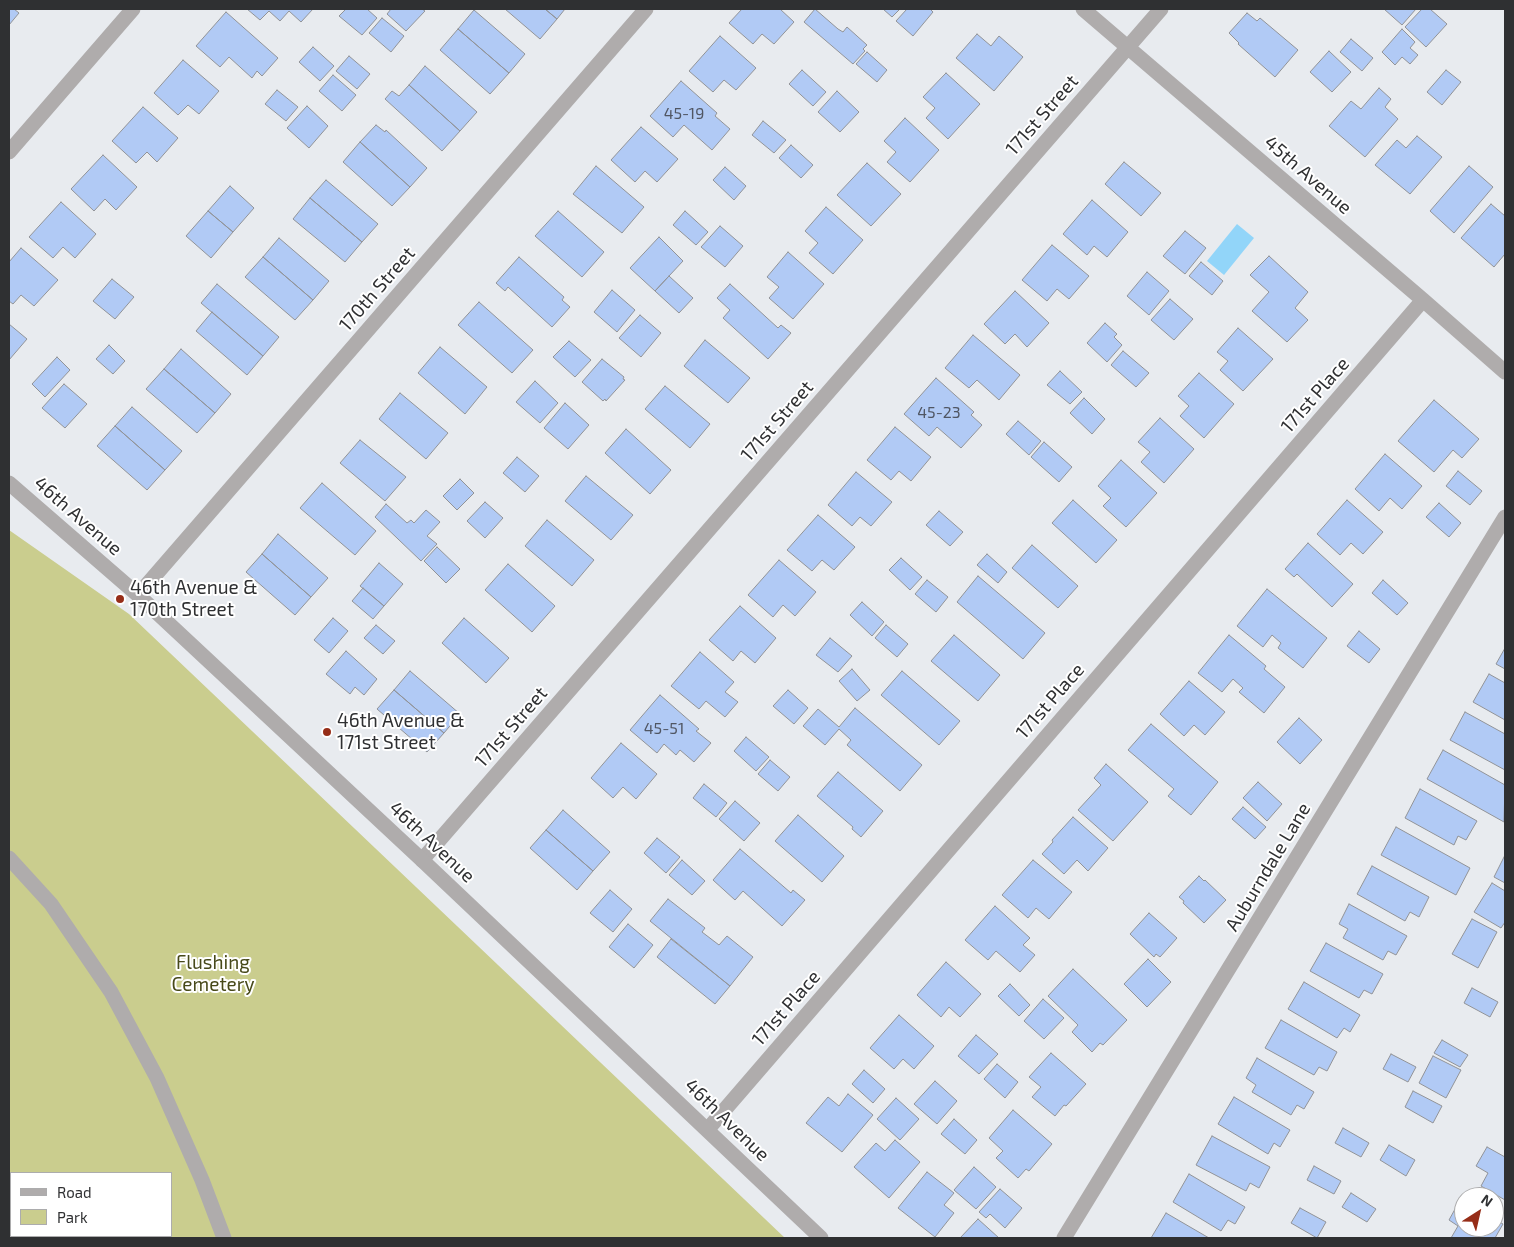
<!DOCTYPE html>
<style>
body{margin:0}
#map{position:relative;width:1514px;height:1247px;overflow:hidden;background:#e8ebef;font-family:"Exo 2",sans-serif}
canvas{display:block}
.frame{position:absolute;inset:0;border:10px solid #2f3032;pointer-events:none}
.legend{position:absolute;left:10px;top:1172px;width:162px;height:65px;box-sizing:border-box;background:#fff;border:1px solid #acacad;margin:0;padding:6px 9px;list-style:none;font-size:15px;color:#2f3032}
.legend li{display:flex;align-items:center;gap:10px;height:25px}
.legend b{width:25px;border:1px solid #acacad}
.north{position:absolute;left:1454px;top:1187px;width:50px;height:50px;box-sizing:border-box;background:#fff;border:1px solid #acacad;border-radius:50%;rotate:35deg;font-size:14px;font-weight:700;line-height:20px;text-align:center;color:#2f3032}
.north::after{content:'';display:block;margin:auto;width:18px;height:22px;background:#962d18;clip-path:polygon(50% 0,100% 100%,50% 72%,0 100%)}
</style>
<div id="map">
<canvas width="1514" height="1247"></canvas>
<div class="frame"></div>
<ul class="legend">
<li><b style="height:6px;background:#afacac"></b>Road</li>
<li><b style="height:14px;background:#cacd8e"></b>Park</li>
</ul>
<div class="north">N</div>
</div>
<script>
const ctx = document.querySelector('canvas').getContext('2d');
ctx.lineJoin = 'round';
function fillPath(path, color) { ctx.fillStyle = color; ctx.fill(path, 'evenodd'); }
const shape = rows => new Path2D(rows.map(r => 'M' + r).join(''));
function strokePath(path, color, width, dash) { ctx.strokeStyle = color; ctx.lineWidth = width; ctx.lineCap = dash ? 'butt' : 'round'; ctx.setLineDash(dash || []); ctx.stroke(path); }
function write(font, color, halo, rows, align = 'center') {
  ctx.font = font + ' "Exo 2",sans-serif'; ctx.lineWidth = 4; ctx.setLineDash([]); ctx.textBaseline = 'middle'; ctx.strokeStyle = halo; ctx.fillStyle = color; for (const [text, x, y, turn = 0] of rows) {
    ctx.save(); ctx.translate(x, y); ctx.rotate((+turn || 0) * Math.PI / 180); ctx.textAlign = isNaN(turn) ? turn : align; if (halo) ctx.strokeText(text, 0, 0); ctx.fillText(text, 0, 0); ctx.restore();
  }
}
const green = shape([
 [9,530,129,614,785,1238,9,1238],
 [11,1173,171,1173,171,1236,11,1236]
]);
const water = shape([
 [1237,224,1254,238,1224,275,1207,261]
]);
const building = shape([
 [9,9,14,9,19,13,9,25,9,9],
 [247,9,313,9,301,22,289,11,280,21,269,11,260,20,247,9],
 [346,9,367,9,377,18,362,35,339,16,346,9],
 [391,9,422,9,425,11,406,31,387,14,391,9],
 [505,9,545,9,557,19,540,39,505,9],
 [545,9,565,9,557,19,545,9],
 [742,9,780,9,794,22,774,44,762,34,753,44,729,23,742,9],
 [815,9,838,29,843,32,847,27,867,45,863,49,865,51,853,64,804,22,815,9],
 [883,9,900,9,892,17,883,9],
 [907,9,930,9,933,12,913,36,896,21,907,9],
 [1384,9,1416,9,1402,25,1384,9],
 [1422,9,1430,9,1447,24,1426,47,1405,27,1422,9],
 [474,10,525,54,509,73,458,29,474,10],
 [226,12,278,58,262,76,257,71,252,78,229,57,220,67,196,46,226,12],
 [1247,13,1257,21,1260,18,1298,50,1275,77,1238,44,1239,43,1229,33,1247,13],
 [382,18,404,36,391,52,369,33,382,18],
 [458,29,509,73,490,94,440,50,458,29],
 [1402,29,1415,42,1410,48,1418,55,1410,64,1402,57,1395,65,1382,52,1402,29],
 [977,34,991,46,999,36,1023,57,994,91,956,58,977,34],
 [720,36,756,68,736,90,724,80,713,92,689,71,720,36],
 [1351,39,1373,58,1362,71,1340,52,1351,39],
 [313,47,334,66,320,81,299,62,313,47],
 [1329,51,1351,72,1332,92,1310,72,1329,51],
 [867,52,887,70,877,82,856,64,867,52],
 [349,56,370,74,357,89,336,71,349,56],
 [183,60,219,91,199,114,188,105,178,115,154,93,183,60],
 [425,66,477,112,460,131,409,85,425,66],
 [802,70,826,92,813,106,789,84,802,70],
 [1446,70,1461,82,1442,105,1427,92,1446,70],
 [946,73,980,104,948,139,926,118,935,108,923,97,946,73],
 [333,75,356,95,342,111,319,91,333,75],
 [681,81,717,113,715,116,730,129,712,150,684,125,673,137,650,116,681,81],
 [409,85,460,131,442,151,385,99,392,91,399,96,409,85],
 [1379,88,1391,99,1385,107,1398,119,1365,157,1329,126,1351,101,1361,109,1379,88],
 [277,90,298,107,286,121,265,104,277,90],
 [837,91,859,112,840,132,818,112,837,91],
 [307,106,328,126,309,148,287,128,307,106],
 [143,107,178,138,157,162,147,152,136,163,112,141,143,107],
 [905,118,939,150,910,182,887,162,896,152,884,141,905,118],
 [763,121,786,140,774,153,752,135,763,121],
 [376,125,385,132,386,130,427,168,410,187,360,142,376,125],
 [641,127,678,159,657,182,645,171,635,182,611,160,641,127],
 [1417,136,1442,157,1410,194,1375,165,1397,140,1406,148,1417,136],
 [360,142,410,187,392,206,343,162,360,142],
 [791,145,813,165,801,178,779,158,791,145],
 [103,155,137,187,116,210,105,199,94,211,71,189,103,155],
 [1124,162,1161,193,1141,216,1105,184,1124,162],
 [867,163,901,194,871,226,837,195,867,163],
 [596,166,644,207,622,233,573,194,596,166],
 [1469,166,1493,187,1454,233,1430,211,1469,166],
 [725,167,746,186,734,200,713,180,725,167],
 [326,180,378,224,362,242,310,198,326,180],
 [230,186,254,208,233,232,208,211,230,186],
 [310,198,362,242,345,262,293,219,310,198],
 [1092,200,1128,232,1107,257,1094,246,1087,255,1063,234,1092,200],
 [61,202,96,234,75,258,63,247,53,258,29,237,61,202],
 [1491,204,1505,216,1505,254,1494,267,1461,238,1491,204],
 [826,207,863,240,833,274,809,253,818,243,805,231,826,207],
 [208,211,233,232,211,258,186,236,208,211],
 [558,211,604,252,582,277,535,236,558,211],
 [685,211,708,232,696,245,673,225,685,211],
 [720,226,743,246,725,267,701,247,720,226],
 [1185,231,1206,248,1185,274,1163,256,1185,231],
 [659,237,683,261,655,291,630,268,659,237],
 [279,238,329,281,313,300,263,257,279,238],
 [1052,245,1089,276,1069,299,1057,289,1047,301,1022,280,1052,245],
 [21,248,58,280,34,306,21,295,13,304,9,301,9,262,21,248],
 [788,252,824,284,793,319,769,298,779,287,767,277,788,252],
 [1269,256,1308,292,1295,308,1308,320,1287,342,1252,311,1269,292,1250,275,1269,256],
 [263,257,313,300,295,320,245,277,263,257],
 [519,257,564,297,562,300,570,307,552,327,508,287,505,291,496,283,519,257],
 [1201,262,1223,281,1212,295,1189,276,1201,262],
 [1147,272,1169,291,1149,315,1127,296,1147,272],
 [669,276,693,298,679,313,655,291,669,276],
 [112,279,134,297,115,319,93,301,112,279],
 [217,284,279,337,263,356,201,303,217,284],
 [730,284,778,328,781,325,791,333,768,359,723,318,730,310,717,298,730,284],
 [612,290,635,310,617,332,594,312,612,290],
 [1015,291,1049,323,1027,347,1015,334,1005,344,984,324,1015,291],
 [1170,299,1193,319,1174,340,1151,320,1170,299],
 [479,302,533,350,512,373,458,325,479,302],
 [212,312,263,356,247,375,196,331,212,312],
 [640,315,661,333,641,357,619,338,640,315],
 [1105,323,1117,334,1114,337,1122,345,1107,362,1087,343,1105,323],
 [9,324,27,339,9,360,9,324],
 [1238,328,1273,359,1243,391,1220,370,1228,361,1217,352,1238,328],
 [973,335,1020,375,999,400,977,380,969,388,945,368,973,335],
 [705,340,750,378,728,403,684,366,705,340],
 [569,341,591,360,575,377,553,357,569,341],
 [109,345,125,361,113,374,96,359,109,345],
 [440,347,487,387,465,414,418,373,440,347],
 [181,349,231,394,215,413,164,369,181,349],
 [1123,351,1149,373,1136,387,1111,365,1123,351],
 [57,357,70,370,45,397,32,384,57,357],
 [602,359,624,377,623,379,625,380,606,401,605,399,603,401,582,382,602,359],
 [164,369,215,413,197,433,146,389,164,369],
 [1060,371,1082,392,1070,404,1047,385,1060,371],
 [1199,373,1234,404,1204,438,1180,416,1189,406,1178,396,1199,373],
 [936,378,974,412,971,415,982,425,961,448,937,427,929,436,904,414,936,378],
 [535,381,558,403,540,423,516,402,535,381],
 [64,384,87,404,65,428,42,408,64,384],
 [665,386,710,424,690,448,645,409,665,386],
 [400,393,448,433,426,459,379,419,400,393],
 [1084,398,1105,419,1092,434,1070,413,1084,398],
 [1434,400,1479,439,1462,458,1453,450,1434,472,1398,441,1434,400],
 [565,403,589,425,568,449,544,428,565,403],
 [132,407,182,451,165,470,115,426,132,407],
 [1160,418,1194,449,1164,483,1141,462,1150,452,1138,442,1160,418],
 [1018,421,1041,441,1029,455,1006,434,1018,421],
 [115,426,165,470,147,490,97,446,115,426],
 [895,427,931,457,911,481,899,471,891,480,867,460,895,427],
 [626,429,671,470,650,494,605,453,626,429],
 [360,440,406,477,385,501,340,463,360,440],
 [1044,442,1072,467,1059,482,1031,457,1044,442],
 [1385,454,1422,486,1402,509,1390,498,1379,511,1355,489,1385,454],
 [517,457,539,476,525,492,503,473,517,457],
 [1121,460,1157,493,1126,527,1103,506,1111,498,1098,486,1121,460],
 [1458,471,1482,491,1470,505,1446,486,1458,471],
 [856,472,892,502,871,526,860,517,852,526,828,505,856,472],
 [586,476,633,515,611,540,565,501,586,476],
 [460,479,474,493,457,510,443,496,460,479],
 [322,483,376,531,355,555,300,508,322,483],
 [1073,500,1117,540,1096,563,1052,523,1073,500],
 [1347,500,1383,532,1363,554,1351,543,1340,555,1317,534,1347,500],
 [485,502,503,518,485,538,467,521,485,502],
 [1439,503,1461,523,1449,537,1426,517,1439,503],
 [386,504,407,523,411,520,414,523,426,510,440,522,427,536,437,544,421,561,375,517,386,504],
 [939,511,963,532,950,546,926,525,939,511],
 [818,515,855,547,834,570,822,560,812,571,787,550,818,515],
 [547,520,594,560,572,586,525,546,547,520],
 [278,534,328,578,311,597,262,554,278,534],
 [1308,543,1353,584,1332,607,1297,574,1294,577,1285,569,1308,543],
 [1032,545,1078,586,1058,608,1012,568,1032,545],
 [437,547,460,569,446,583,424,561,437,547],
 [262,554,311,597,295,615,246,572,262,554],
 [987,554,1007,572,998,583,977,565,987,554],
 [901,558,922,577,910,590,889,570,901,558],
 [779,560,816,592,795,616,783,605,773,617,748,595,779,560],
 [379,563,403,584,384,606,360,586,379,563],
 [508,564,555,606,532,632,485,590,508,564],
 [978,576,1045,633,1023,659,957,602,978,576],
 [927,580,948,597,936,612,915,594,927,580],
 [1383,580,1408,603,1397,615,1372,593,1383,580],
 [363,588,384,606,373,619,352,601,363,588],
 [1267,589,1327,638,1303,668,1278,648,1281,643,1272,635,1263,647,1237,626,1267,589],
 [862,602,884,622,872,636,850,615,862,602],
 [740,606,776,638,755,663,741,651,733,661,709,640,740,606],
 [333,618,348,631,329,653,314,640,333,618],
 [464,618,509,658,486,683,442,643,464,618],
 [376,625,395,641,383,654,364,638,376,625],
 [886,625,908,644,897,657,875,638,886,625],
 [1359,631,1380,649,1369,663,1347,646,1359,631],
 [954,635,1000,675,978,701,931,661,954,635],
 [1229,635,1266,666,1264,669,1285,687,1264,713,1239,692,1243,688,1233,679,1222,692,1198,673,1229,635],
 [830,638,852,656,838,672,816,655,830,638],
 [1505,648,1505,669,1496,664,1505,648],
 [346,651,377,679,364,695,355,687,350,694,326,674,346,651],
 [700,652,734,682,725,692,738,702,725,717,706,701,699,709,671,686,700,652],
 [852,669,870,690,857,701,839,681,852,669],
 [410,671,460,714,444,733,394,690,410,671],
 [902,671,960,721,939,745,881,695,902,671],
 [1489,674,1505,683,1505,720,1473,702,1489,674],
 [1189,681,1225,712,1205,735,1194,725,1184,736,1160,714,1189,681],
 [394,690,444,733,427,752,377,709,394,690],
 [788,690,808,708,794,724,773,706,788,690],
 [660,695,699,729,696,731,711,743,694,762,680,750,676,755,664,744,657,753,630,730,660,695],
 [855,708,922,765,900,791,847,745,851,740,839,729,825,745,803,726,818,709,839,727,855,708],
 [1465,712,1505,734,1505,770,1450,740,1465,712],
 [1299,718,1322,740,1300,764,1277,742,1299,718],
 [1151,724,1218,782,1191,815,1168,796,1174,789,1128,750,1151,724],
 [746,737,769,757,756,771,734,751,746,737],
 [621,743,657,774,636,799,623,787,613,798,591,778,621,743],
 [1443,750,1505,785,1504,822,1427,779,1443,750],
 [770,760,790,777,778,791,758,774,770,760],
 [1106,764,1148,802,1113,841,1078,810,1101,785,1094,778,1106,764],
 [838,772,883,811,861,837,852,829,853,827,817,796,838,772],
 [1258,782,1282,804,1267,821,1243,798,1258,782],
 [704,784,727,803,716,817,693,798,704,784],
 [1420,789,1477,821,1466,840,1458,836,1454,845,1405,818,1420,789],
 [735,801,760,823,744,841,719,819,735,801],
 [1243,807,1266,827,1255,839,1232,819,1243,807],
 [563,810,610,852,593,871,546,830,563,810],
 [798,815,844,856,822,882,775,841,798,815],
 [1073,817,1108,848,1088,871,1077,860,1064,874,1042,854,1053,842,1052,840,1073,817],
 [1396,827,1470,868,1456,895,1381,855,1396,827],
 [546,830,593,871,577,890,530,848,546,830],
 [657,838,680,857,666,873,644,853,657,838],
 [740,849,791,893,793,890,805,900,782,926,743,891,735,900,713,880,740,849],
 [1505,855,1505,883,1494,877,1505,855],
 [682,860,705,881,692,895,669,875,682,860],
 [1033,860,1072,892,1049,919,1036,908,1028,918,1002,895,1033,860],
 [1372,866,1429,897,1419,917,1410,912,1405,921,1357,894,1372,866],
 [1199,876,1204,881,1205,880,1226,900,1204,923,1183,903,1184,901,1179,897,1199,876],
 [1492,883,1505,891,1505,922,1501,928,1474,912,1492,883],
 [610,890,632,909,613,932,590,913,610,890],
 [668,899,705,928,702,932,719,945,727,936,753,957,730,986,650,921,668,899],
 [1349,904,1407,936,1396,955,1388,951,1383,960,1343,938,1348,929,1339,924,1349,904],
 [995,906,1030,938,1023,945,1035,955,1020,972,996,951,988,960,965,940,995,906],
 [1149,913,1177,938,1160,957,1156,954,1154,957,1130,934,1149,913],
 [1472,919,1497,932,1478,968,1452,954,1472,919],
 [628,924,653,945,634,968,609,947,628,924],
 [671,939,730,986,715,1004,657,957,671,939],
 [1326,943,1383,974,1372,994,1364,990,1359,998,1310,971,1326,943],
 [1148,959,1171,982,1147,1007,1124,984,1148,959],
 [946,962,981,994,960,1017,949,1007,941,1017,917,995,946,962],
 [1073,969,1127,1020,1103,1045,1100,1043,1092,1052,1072,1032,1078,1025,1048,996,1073,969],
 [1304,982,1360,1015,1350,1032,1344,1028,1337,1038,1288,1009,1304,982],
 [1010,984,1030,1005,1019,1016,998,996,1010,984],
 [1472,988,1498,1002,1490,1017,1464,1003,1472,988],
 [1043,999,1064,1018,1044,1039,1024,1021,1043,999],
 [899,1015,934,1046,914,1069,903,1059,894,1069,870,1048,899,1015],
 [1281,1020,1337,1052,1327,1071,1319,1067,1314,1075,1265,1048,1281,1020],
 [976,1035,998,1054,979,1074,958,1056,976,1035],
 [1442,1040,1468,1055,1460,1067,1434,1053,1442,1040],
 [1051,1053,1086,1084,1066,1106,1064,1105,1055,1116,1032,1097,1041,1087,1029,1077,1051,1053],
 [1391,1054,1416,1067,1408,1082,1383,1069,1391,1054],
 [1433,1056,1461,1070,1446,1098,1419,1083,1433,1056],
 [1257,1058,1314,1092,1304,1109,1297,1105,1291,1115,1252,1092,1256,1085,1246,1078,1257,1058],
 [997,1064,1018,1082,1005,1098,984,1079,997,1064],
 [864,1070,885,1089,873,1103,852,1084,864,1070],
 [935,1081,957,1101,937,1124,914,1104,935,1081],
 [1413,1091,1442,1106,1433,1123,1405,1107,1413,1091],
 [848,1094,873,1115,842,1152,806,1123,828,1097,839,1106,848,1094],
 [1234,1097,1290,1130,1280,1147,1274,1143,1268,1154,1218,1124,1234,1097],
 [896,1098,919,1119,900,1140,877,1119,896,1098],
 [1013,1110,1052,1144,1029,1171,1026,1169,1018,1178,996,1158,1003,1151,989,1138,1013,1110],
 [954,1119,977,1140,965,1154,941,1134,954,1119],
 [1343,1128,1369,1143,1361,1157,1335,1143,1343,1128],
 [1212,1136,1270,1167,1259,1188,1250,1183,1246,1191,1196,1165,1212,1136],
 [895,1140,920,1162,889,1198,854,1167,876,1143,885,1151,895,1140],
 [1389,1145,1415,1160,1406,1176,1380,1160,1389,1145],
 [1487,1147,1505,1157,1505,1200,1481,1186,1488,1173,1476,1166,1487,1147],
 [1314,1166,1341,1181,1334,1194,1307,1180,1314,1166],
 [974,1167,996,1187,976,1209,954,1190,974,1167],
 [927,1172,954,1193,944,1205,954,1213,935,1237,898,1208,927,1172],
 [1189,1174,1245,1207,1235,1224,1228,1220,1221,1231,1173,1202,1189,1174],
 [1000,1189,1022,1208,1005,1228,990,1214,986,1218,979,1212,1000,1189],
 [1351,1193,1376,1209,1367,1222,1342,1207,1351,1193],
 [1460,1200,1464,1202,1464,1227,1494,1227,1494,1219,1503,1224,1495,1238,1451,1238,1458,1226,1449,1220,1460,1200],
 [1300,1208,1326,1222,1317,1238,1291,1223,1300,1208],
 [1166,1213,1209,1238,1151,1238,1166,1213],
 [978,1219,999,1238,960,1238,978,1219]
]);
const service = shape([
 [9,858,51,904,111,992,157,1078,202,1180,224,1238]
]);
const minor = shape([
 [1083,9,1423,300,1505,372],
 [9,152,133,9],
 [138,595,646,9],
 [422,860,1161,9],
 [708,1129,1423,300],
 [1064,1238,1505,517]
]);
const tertiary = shape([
 [9,483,138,595,422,860,821,1238]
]);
const markers = [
 [120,599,5,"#962d18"],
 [327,732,5,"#962d18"]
];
const numberNames = [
 ["45-19",684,114],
 ["45-23",939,413],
 ["45-51",664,729]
];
const streetNames = [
 ["171st Street",1042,115,-49],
 ["45th Avenue",1308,175,41],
 ["170th Street",377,289,-49],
 ["171st Place",1315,395,-49],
 ["171st Street",777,421,-49],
 ["46th Avenue",78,516,41],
 ["171st Place",1050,701,-49],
 ["171st Street",511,727,-49],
 ["46th Avenue",432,842,43],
 ["Auburndale Lane",1268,867,-59],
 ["171st Place",786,1008,-49],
 ["46th Avenue",727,1120,44]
];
const poiNames = [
 ["46th Avenue &",130,588],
 ["170th Street",130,610],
 ["46th Avenue &",337,721],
 ["171st Street",337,743]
];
const parkNames = [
 ["Flushing",213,963],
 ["Cemetery",213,985]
];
fillPath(green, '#cacd8e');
fillPath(water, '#92d5f9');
fillPath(building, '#b1caf5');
strokePath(building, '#919397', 1);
strokePath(service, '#afacac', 15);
strokePath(minor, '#afacac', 15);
strokePath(tertiary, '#afacac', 15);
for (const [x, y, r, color] of markers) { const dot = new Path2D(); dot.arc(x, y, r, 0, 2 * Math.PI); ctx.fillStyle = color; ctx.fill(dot); strokePath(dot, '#fff', 2); }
write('16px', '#505663', null, numberNames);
write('19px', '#2f3032', '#fff', streetNames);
write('19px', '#2f3032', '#fff', poiNames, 'left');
write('19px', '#474919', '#fff', parkNames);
</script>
